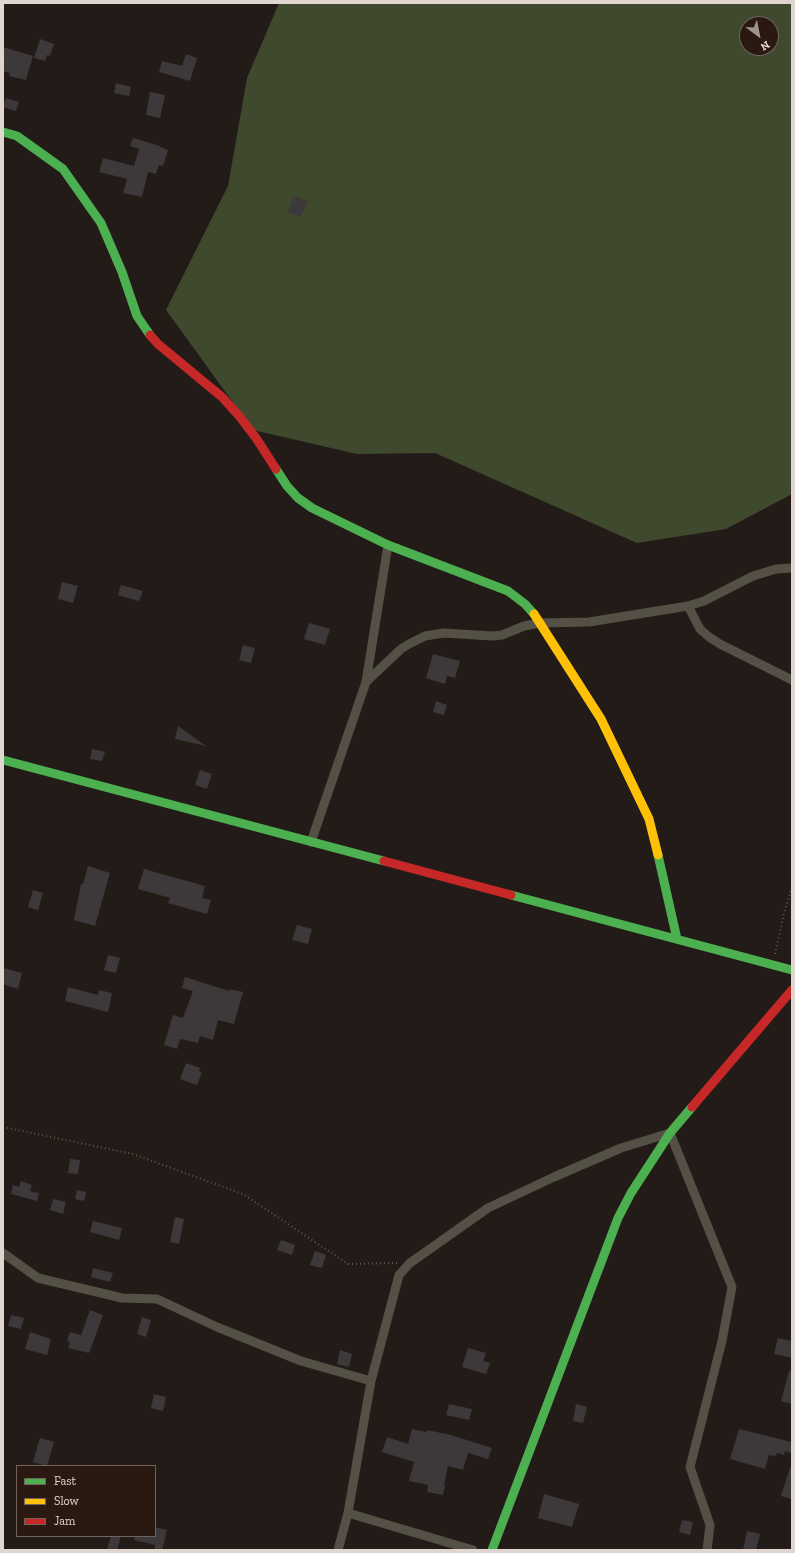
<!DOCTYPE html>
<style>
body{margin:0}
#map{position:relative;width:795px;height:1553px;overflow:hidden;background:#231b17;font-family:"Zilla Slab",serif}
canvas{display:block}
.frame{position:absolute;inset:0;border:4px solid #e0d5cf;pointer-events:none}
.legend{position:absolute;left:16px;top:1465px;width:140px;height:72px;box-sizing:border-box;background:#291911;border:1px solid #72645d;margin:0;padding:5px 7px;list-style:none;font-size:12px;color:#e0d5cf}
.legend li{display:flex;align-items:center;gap:8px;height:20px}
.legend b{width:20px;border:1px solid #72645d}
.north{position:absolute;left:739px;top:16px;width:40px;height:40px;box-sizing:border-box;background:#291911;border:1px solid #72645d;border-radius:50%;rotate:148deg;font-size:11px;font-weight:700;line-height:16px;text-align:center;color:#e0d5cf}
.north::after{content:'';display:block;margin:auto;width:14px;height:18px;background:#9e948f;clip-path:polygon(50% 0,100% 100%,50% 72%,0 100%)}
</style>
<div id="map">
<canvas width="795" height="1553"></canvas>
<div class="frame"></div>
<ul class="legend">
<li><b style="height:5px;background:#4caf50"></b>Fast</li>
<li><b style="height:5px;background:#ffc107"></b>Slow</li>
<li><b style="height:5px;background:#c62828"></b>Jam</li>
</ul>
<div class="north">N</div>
</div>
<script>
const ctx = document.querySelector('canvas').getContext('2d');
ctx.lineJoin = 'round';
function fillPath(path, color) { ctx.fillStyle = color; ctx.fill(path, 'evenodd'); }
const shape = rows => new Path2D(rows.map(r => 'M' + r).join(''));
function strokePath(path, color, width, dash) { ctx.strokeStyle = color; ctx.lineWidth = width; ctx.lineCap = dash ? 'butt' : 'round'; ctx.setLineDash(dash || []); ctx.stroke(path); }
const forest = shape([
 [279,3,792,3,792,494,726,529,637,543,435,453,357,454,253,430,166,310,228,186,247,78],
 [747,24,771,24,771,48,747,48]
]);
const building = shape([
 [40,39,54,44,50,56,47,55,45,61,34,58],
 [3,47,33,56,26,80,9,76,10,73,3,71],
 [186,54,197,58,190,81,159,72,162,61,182,66],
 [116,83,131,87,129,96,114,93],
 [150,92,165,95,160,118,146,115],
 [6,98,19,102,16,111,3,107],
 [133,138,160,146,160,147,168,150,163,166,159,165,156,174,148,172,142,197,123,193,127,179,99,172,103,158,134,166,139,149,130,146],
 [294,196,308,201,301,217,288,212],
 [62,582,78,586,73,603,58,599],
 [121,585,143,591,139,601,118,595],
 [309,623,330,629,325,645,304,639],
 [243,645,255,648,251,663,239,660],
 [433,654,460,661,455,678,447,676,445,684,426,678],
 [436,701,447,705,444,715,433,712],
 [178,726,206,746,175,739],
 [92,749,105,752,102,761,90,759],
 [200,770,212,774,207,789,195,785],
 [88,866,110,873,95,926,74,920,81,884,83,884],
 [144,869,205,886,202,898,211,900,207,914,168,903,170,898,138,889],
 [33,890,43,893,38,910,28,907],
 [297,925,312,929,308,944,292,940],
 [108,955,120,958,116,973,104,970],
 [3,968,22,973,18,989,3,984],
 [185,977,229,991,230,989,243,992,234,1024,218,1020,213,1040,200,1036,198,1043,180,1039,177,1049,164,1045,173,1015,183,1018,193,991,182,988],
 [68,987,98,995,99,990,112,993,108,1012,65,1001],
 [186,1063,200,1068,199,1071,202,1072,197,1085,180,1079],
 [70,1159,80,1160,78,1174,68,1173],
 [21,1181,32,1185,30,1191,39,1193,37,1201,11,1194,13,1185,19,1187],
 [77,1190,86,1192,84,1201,75,1199],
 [53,1199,66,1202,63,1214,50,1210],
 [175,1217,184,1219,179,1244,170,1242],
 [93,1221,122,1228,119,1240,90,1232],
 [281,1240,295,1245,292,1255,277,1250],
 [315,1251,326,1255,322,1268,310,1265],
 [93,1268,113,1273,110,1282,91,1277],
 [90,1310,103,1315,89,1353,68,1348,70,1342,67,1341,70,1332,81,1335],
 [11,1315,24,1318,21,1329,8,1326],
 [142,1317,151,1320,146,1337,137,1334],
 [30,1332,51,1339,47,1355,25,1349],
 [778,1338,792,1341,792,1358,774,1354],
 [468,1348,486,1353,483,1361,490,1363,486,1374,462,1367],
 [340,1350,352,1354,349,1367,337,1364],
 [789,1371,792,1371,792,1404,781,1401],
 [154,1394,166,1397,163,1411,151,1408],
 [449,1404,472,1409,469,1420,446,1415],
 [576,1404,587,1407,583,1423,573,1421],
 [412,1429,426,1432,427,1430,451,1435,492,1448,488,1459,468,1453,463,1470,448,1466,444,1486,445,1486,443,1495,427,1492,428,1485,409,1481,414,1462,382,1452,387,1437,408,1444],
 [739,1429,792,1442,792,1453,785,1451,784,1455,777,1453,776,1456,769,1455,765,1469,730,1459],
 [40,1438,54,1442,47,1466,33,1462],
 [790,1468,792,1468,792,1499,781,1496],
 [544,1494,579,1504,572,1527,538,1518],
 [682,1520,693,1522,690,1535,679,1532],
 [155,1527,167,1530,162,1550,155,1550,155,1545,134,1540,135,1536,155,1536],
 [747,1531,760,1534,756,1550,743,1550],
 [111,1536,121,1536,117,1550,107,1550]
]);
const path = shape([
 [775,954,784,913,792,887],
 [3,1127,133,1154,243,1194,348,1264,397,1263]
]);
const street = shape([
 [688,606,700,629,709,637,720,644,792,680],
 [366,682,401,649,409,644,425,636,444,633,492,636,502,635,524,626,540,623,589,622,688,606,704,601,753,576,776,569,792,568],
 [311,842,366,682,388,545],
 [3,1253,38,1278,122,1298,157,1299,217,1327,301,1361,371,1381],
 [348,1513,473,1550],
 [338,1550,348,1513,371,1381,399,1275,410,1263,488,1208,554,1177,621,1148,670,1133,732,1287,722,1341,690,1467,710,1525,707,1550]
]);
const fast = shape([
 [3,132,17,136,63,169,101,223,122,272,137,316,150,335],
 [276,469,287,486,298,498,312,508,388,545,508,591,525,604,534,614],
 [3,760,384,861],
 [658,855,677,939],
 [511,895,792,970],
 [492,1550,618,1218,631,1193,670,1133,692,1107]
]);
const slow = shape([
 [534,614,601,719,649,819,658,855]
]);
const jam = shape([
 [150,335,158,344,222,397,240,417,256,438,276,469],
 [384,861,511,895],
 [692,1107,792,990]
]);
fillPath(forest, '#3e492d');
fillPath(building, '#3d3839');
strokePath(path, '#5d5851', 2, [1, 3]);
strokePath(street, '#545045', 9);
strokePath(fast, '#4caf50', 9);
strokePath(slow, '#ffc107', 9);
strokePath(jam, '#c62828', 9);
</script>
